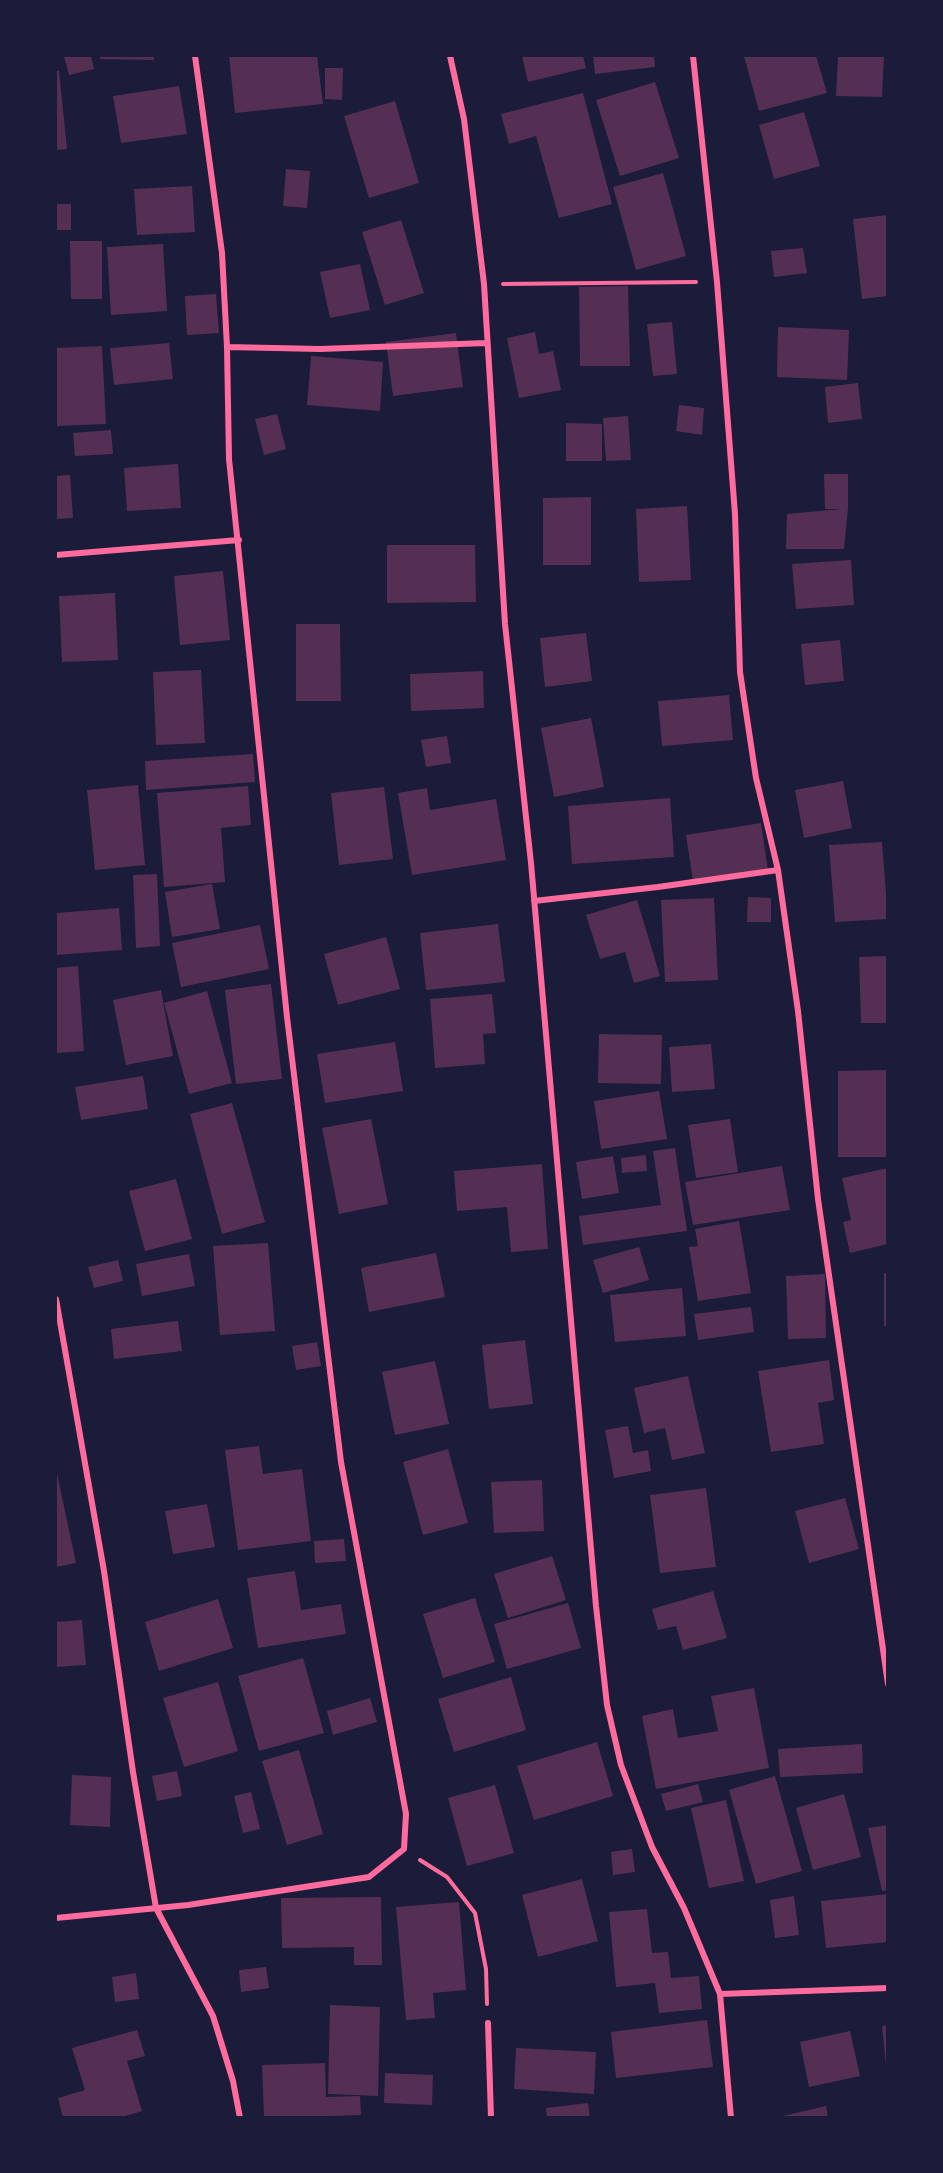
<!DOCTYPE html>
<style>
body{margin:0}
#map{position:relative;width:943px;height:2173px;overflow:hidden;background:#1b1b3a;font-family:"Playfair Display",serif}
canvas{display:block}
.frame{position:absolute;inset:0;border:57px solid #1b1b3a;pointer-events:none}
</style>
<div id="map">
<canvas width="943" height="2173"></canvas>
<div class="frame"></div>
</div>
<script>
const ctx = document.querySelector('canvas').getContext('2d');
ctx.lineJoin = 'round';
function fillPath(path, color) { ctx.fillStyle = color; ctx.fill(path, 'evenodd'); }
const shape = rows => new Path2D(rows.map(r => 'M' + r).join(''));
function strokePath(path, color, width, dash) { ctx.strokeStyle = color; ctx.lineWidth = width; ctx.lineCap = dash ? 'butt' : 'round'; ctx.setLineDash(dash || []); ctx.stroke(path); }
const building = shape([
 [64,56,91,56,94,69,69,75],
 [100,56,154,56,154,60,100,59],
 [229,56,317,56,323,104,235,113],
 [522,56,583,56,586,68,528,82],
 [593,56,654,56,655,67,595,74],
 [744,56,816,56,827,93,759,111],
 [838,56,884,56,882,97,836,96],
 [325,68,343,68,342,100,325,99],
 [56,71,59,71,67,149,56,150],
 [655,82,679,158,620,176,596,100],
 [179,86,187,134,121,143,113,96],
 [583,93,612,204,559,218,536,136,509,144,501,114],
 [395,101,419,183,369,198,344,116],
 [804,112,820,166,774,179,759,125],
 [286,169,310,171,307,208,283,206],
 [663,173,686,256,636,270,613,187],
 [192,186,195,232,137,235,134,189],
 [56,204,71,204,71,230,56,230],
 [888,215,888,296,862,299,853,219],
 [401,220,424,293,385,305,362,232],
 [70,241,102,241,102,299,71,299],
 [163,244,167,311,111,315,107,247],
 [803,248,807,273,774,277,771,251],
 [360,264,370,310,330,318,320,272],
 [628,286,630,366,580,366,579,287],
 [216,294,219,333,187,335,185,296],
 [672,322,677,374,653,376,647,324],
 [778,327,849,330,847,380,777,377],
 [535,332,539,354,553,351,561,390,519,398,507,338],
 [456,333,463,387,393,396,386,342],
 [169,343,173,379,114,385,110,348],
 [102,346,106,424,56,426,56,348],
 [311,356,383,362,380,411,307,405],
 [858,383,862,419,828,423,825,387],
 [679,405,704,408,702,435,676,431],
 [277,414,286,449,264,455,255,419],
 [628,416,631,460,606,461,603,418],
 [566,423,602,424,602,461,566,461],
 [111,430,113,454,75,456,73,433],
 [178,464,181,508,127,511,124,468],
 [824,474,848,474,848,508,844,549,786,549,787,514,842,509,825,509],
 [70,475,73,518,56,519,56,476],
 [591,497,591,565,543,565,543,498],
 [687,506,691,580,639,582,636,509],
 [387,545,475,545,476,602,387,603],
 [851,560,854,605,796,609,792,564],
 [223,571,230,640,180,645,174,576],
 [115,593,118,660,62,662,59,596],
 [296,624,340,624,341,701,296,701],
 [586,633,592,681,545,687,540,638],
 [840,640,844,681,805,685,801,644],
 [201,670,205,743,156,745,153,672],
 [483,671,484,708,411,711,410,674],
 [729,695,733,740,662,746,658,701],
 [591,718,604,787,554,797,541,728],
 [447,736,451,763,426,767,421,740],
 [253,754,255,782,146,790,145,761],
 [843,781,852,828,804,838,795,790],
 [138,785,145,865,95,870,87,790],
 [248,786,251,825,221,828,225,882,164,887,157,793],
 [384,787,393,859,339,865,331,793],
 [427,788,430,810,496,799,506,860,412,875,398,793],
 [670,798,674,857,572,864,568,806],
 [761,823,768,870,693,881,686,835],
 [882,842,888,919,835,922,829,845],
 [157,874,160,946,136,948,133,875],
 [212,884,220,929,172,937,165,892],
 [748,897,771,898,771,922,747,922],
 [714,898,718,980,665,982,661,900],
 [637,900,660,976,634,983,625,952,600,959,586,915],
 [119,908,122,950,56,955,56,913],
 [498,924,505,982,426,990,420,933],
 [260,925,269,969,181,987,172,943],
 [386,937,400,989,338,1005,324,954],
 [888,956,888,1023,861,1023,859,957],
 [78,966,84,1051,56,1053,56,968],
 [271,984,282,1079,236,1084,225,990],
 [161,990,173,1056,126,1065,113,1000],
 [207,991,232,1083,189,1094,164,1003],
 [492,994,496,1033,483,1034,485,1064,435,1068,430,999],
 [599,1034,662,1035,661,1084,598,1083],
 [395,1042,403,1091,325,1103,317,1054],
 [711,1044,715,1089,672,1092,669,1047],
 [888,1070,888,1157,838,1157,838,1071],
 [143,1076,148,1109,81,1120,75,1087],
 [659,1091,667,1139,601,1149,594,1101],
 [232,1103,265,1222,222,1234,190,1114],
 [371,1119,388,1204,339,1214,322,1128],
 [730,1119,738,1172,696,1178,688,1125],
 [675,1148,687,1231,583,1245,579,1216,661,1205,653,1151],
 [646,1155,647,1171,622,1173,621,1158],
 [613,1156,619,1193,582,1199,576,1162],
 [542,1164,548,1249,511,1252,507,1207,457,1211,454,1171],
 [782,1166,790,1210,693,1225,685,1182],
 [888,1168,888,1244,850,1253,843,1222,851,1220,842,1178],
 [176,1179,192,1239,145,1251,129,1191],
 [739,1221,751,1293,698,1301,689,1247,698,1246,695,1229],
 [268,1243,275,1331,220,1335,213,1246],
 [639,1247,649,1280,603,1293,593,1260],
 [436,1253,445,1297,369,1312,361,1268],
 [189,1254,195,1286,142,1296,136,1264],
 [118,1260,123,1281,94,1288,88,1267],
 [884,1273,888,1273,888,1326,884,1326],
 [825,1274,826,1338,788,1339,786,1276],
 [682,1288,686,1336,615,1342,610,1295],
 [751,1307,754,1332,698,1340,694,1314],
 [178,1321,182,1351,114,1359,111,1329],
 [525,1340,533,1404,489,1409,482,1345],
 [317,1342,321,1366,296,1370,292,1346],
 [829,1360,834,1400,818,1403,824,1444,771,1452,758,1371],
 [435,1361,449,1424,395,1435,382,1372],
 [688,1376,705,1453,672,1460,665,1428,644,1433,634,1388],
 [628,1426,633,1453,648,1450,651,1471,614,1478,605,1430],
 [259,1446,263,1474,302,1469,311,1541,238,1550,225,1450],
 [448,1449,468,1523,423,1535,403,1462],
 [56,1469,76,1563,56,1567],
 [542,1480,544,1531,494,1533,491,1482],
 [706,1488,716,1567,660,1573,650,1495],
 [845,1498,859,1549,809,1563,795,1511],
 [207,1504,215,1547,173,1554,165,1511],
 [344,1539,346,1561,315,1563,314,1541],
 [552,1556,566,1600,508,1618,494,1574],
 [295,1571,301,1610,341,1604,346,1634,258,1648,247,1578],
 [713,1591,727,1638,683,1650,676,1626,658,1630,652,1609],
 [475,1598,495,1662,443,1678,423,1614],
 [218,1599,233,1648,159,1671,145,1622],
 [568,1603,581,1648,507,1669,494,1624],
 [82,1620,86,1665,56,1667,56,1622],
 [303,1658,324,1733,259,1751,238,1676],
 [511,1677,526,1730,454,1752,438,1699],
 [218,1682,238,1751,184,1767,163,1698],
 [754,1688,769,1768,656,1789,642,1716,673,1709,678,1738,718,1731,711,1696],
 [370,1698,377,1722,333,1735,327,1711],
 [597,1742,613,1796,534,1820,517,1766],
 [862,1744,863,1773,780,1777,778,1749],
 [299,1750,323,1834,287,1845,262,1761],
 [177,1771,182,1796,157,1801,152,1776],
 [72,1775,111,1777,110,1827,70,1825],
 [775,1776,802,1871,756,1884,729,1790],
 [698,1784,703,1802,666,1811,661,1794],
 [495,1785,514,1853,467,1866,448,1798],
 [251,1792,260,1829,243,1833,234,1796],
 [844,1794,861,1857,813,1870,796,1808],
 [726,1800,744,1881,709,1888,691,1808],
 [888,1825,888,1890,882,1891,868,1828],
 [632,1849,635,1872,613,1875,611,1852],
 [582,1879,598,1941,538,1957,522,1895],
 [888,1894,888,1942,826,1948,821,1901],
 [794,1896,799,1935,775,1938,770,1900],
 [381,1897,382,1965,354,1965,354,1947,282,1948,281,1898],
 [459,1902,466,1990,433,1993,435,2018,406,2020,396,1907],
 [647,1909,652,1953,668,1952,671,1978,699,1976,702,2009,659,2013,655,1983,616,1987,609,1912],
 [266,1967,269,1988,241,1992,239,1970],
 [136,1973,139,1999,115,2002,112,1977],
 [330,2005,380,2007,378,2096,328,2094],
 [707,2020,713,2067,616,2078,611,2032],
 [888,2025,888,2065,886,2065,882,2026],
 [137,2030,145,2056,127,2061,142,2111,119,2118,63,2118,58,2098,85,2090,72,2048],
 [850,2031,860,2076,809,2087,800,2042],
 [516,2048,596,2052,594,2094,514,2089],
 [325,2063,326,2097,360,2096,361,2115,264,2118,262,2065],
 [385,2073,433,2075,432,2105,384,2103],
 [588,2103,590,2118,547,2118,546,2108],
 [826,2106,828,2118,779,2118,779,2117]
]);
const path = shape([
 [503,284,696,282],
 [420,1860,447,1877,475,1913,486,1969,487,2004]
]);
const minor = shape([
 [450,56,464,119,484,284,505,624,531,863,596,1606,607,1705,621,1765,652,1847,684,1908,720,1994,731,2118],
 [693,56,717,282,735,514,740,672,756,778,778,870,798,1011,818,1199,888,1684],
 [227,347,320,349,487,343],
 [56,555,239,540],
 [534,901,658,887,778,870],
 [56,1299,104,1571,133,1772,156,1908,213,2016,233,2081,240,2118],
 [56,1918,188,1905,369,1877,404,1849,406,1814,341,1462,287,1017,229,459,227,347,222,253,195,56],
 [720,1994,888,1988],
 [488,2023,491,2118]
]);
fillPath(building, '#542f53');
strokePath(path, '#ff6b9d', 4);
strokePath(minor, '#ff6b9d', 6);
</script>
